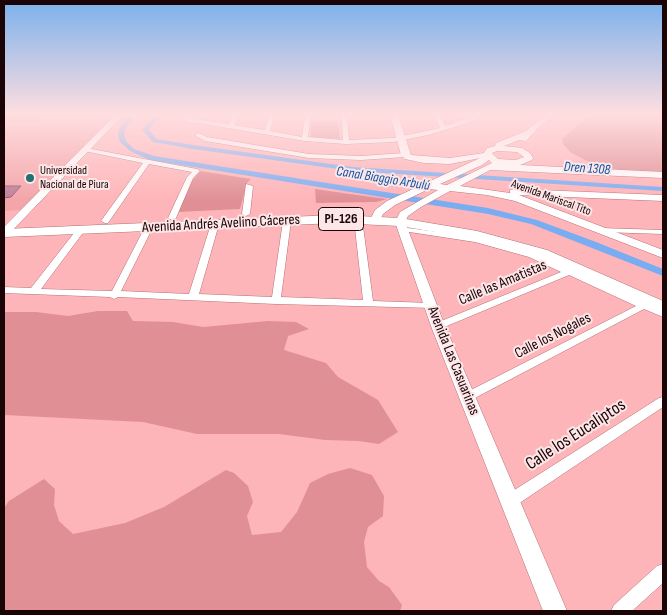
<!DOCTYPE html>
<meta charset="utf-8">
<style>
body{margin:0}
#map{position:relative;width:667px;height:615px;overflow:hidden;background:#feb5b9;font-family:"Sofia Sans Condensed",sans-serif}
canvas{display:block}
.frame{position:absolute;inset:0;border:5px solid #1a0406;pointer-events:none}
</style>
<div id="map">
<canvas width="667" height="615"></canvas>
<div class="frame"></div>
</div>
<script>
const ctx = document.querySelector('canvas').getContext('2d');
ctx.lineJoin = 'round';
function fillPath(path, color) { ctx.fillStyle = color; ctx.fill(path, 'evenodd'); }
const shape = rows => new Path2D(rows.map(r => 'M' + r).join(''));
function strokePath(path, color, width, dash) { ctx.strokeStyle = color; ctx.lineWidth = width; ctx.lineCap = dash ? 'butt' : 'round'; ctx.setLineDash(dash || []); ctx.stroke(path); }
function write(font, color, halo, rows, align = 'center') {
  ctx.font = font + ' "Sofia Sans Condensed",sans-serif'; ctx.lineWidth = 4; ctx.setLineDash([]); ctx.textBaseline = 'middle'; ctx.strokeStyle = halo; ctx.fillStyle = color; for (const [text, x, y, turn = 0] of rows) {
    ctx.save(); ctx.translate(x, y); ctx.rotate((+turn || 0) * Math.PI / 180); ctx.textAlign = isNaN(turn) ? turn : align; if (halo) ctx.strokeText(text, 0, 0); ctx.fillText(text, 0, 0); ctx.restore();
  }
}
const built = shape([
 [4,115,118,115,25,210,4,211]
]);
const green = shape([
 [4,115,46,115,38,121,4,121],
 [589,115,663,115,663,173,632,172,610,168,587,161,570,152,563,144,562,139],
 [311,122,338,122,340,140,311,138],
 [200,171,251,179,247,183,240,209,178,212,191,182],
 [315,189,350,194,387,199,376,202,316,203],
 [98,311,127,311,133,321,173,322,203,327,268,321,296,322,309,329,288,336,284,350,326,363,338,377,378,400,398,432,379,444,359,441,325,440,279,434,197,434,143,422,4,415,4,312,36,312,68,316],
 [350,468,372,475,384,496,383,516,368,527,364,542,367,567,379,581,389,587,402,605,400,611,4,611,4,508,9,501,44,479,55,489,54,505,59,521,73,534,125,523,164,507,226,470,234,473,248,486,253,502,247,516,252,535,281,532,297,512,310,483,328,474]
]);
const canal = shape([
 [130,115,136,115,126,127,124,134,126,141,134,149,154,156,488,208,537,220,596,242,663,269,663,276,531,224,488,214,150,160,130,151,120,142,118,134,120,127,130,115],
 [155,115,161,115,149,130,157,139,193,145,353,167,663,187,663,191,353,171,193,149,153,142,142,130,155,115]
]);
const building = shape([
 [4,186,21,186,11,197,4,198,4,186]
]);
const street = shape([
 [185,115,191,115,189,118,229,124,233,115,239,115,234,125,265,130,269,115,275,115,270,131,302,137,305,115,311,115,308,137,343,140,341,115,347,115,349,140,393,138,440,128,434,115,440,115,445,126,477,115,485,115,465,124,428,135,393,142,346,144,305,141,186,121,183,119,185,115],
 [198,133,207,137,309,154,361,156,405,153,408,155,405,157,361,160,309,158,205,141,196,136,196,134,198,133],
 [86,148,197,169,200,171,193,178,176,218,172,220,168,218,187,177,192,172,149,164,108,223,105,223,101,221,143,163,84,151,83,150,86,148],
 [246,184,253,186,250,214,246,216,242,214,246,184],
 [355,217,358,217,362,219,373,301,431,303,435,304,436,306,435,308,276,304,118,297,114,299,110,297,4,293,4,287,31,288,78,228,81,228,85,230,41,289,112,291,145,227,149,225,153,227,121,291,189,294,211,224,215,222,219,224,199,294,272,297,283,221,287,219,291,221,281,297,363,300,354,219,355,217],
 [400,227,476,237,535,253,569,268,576,268,576,272,644,302,652,301,654,303,652,305,663,310,663,317,644,309,471,400,467,401,463,400,461,397,463,394,636,306,569,275,442,328,434,328,433,326,434,324,561,272,529,257,475,242,403,231,399,229,400,227],
 [599,228,663,230,663,234,602,232,599,232,599,228],
 [663,397,663,407,515,506,510,507,505,506,503,501,505,496,659,398,663,397],
 [663,564,663,583,632,611,611,611,614,605,657,566,663,564]
]);
const secondary = shape([
 [115,115,123,115,8,235,4,236,4,227,115,115],
 [390,115,398,115,411,155,450,158,484,153,487,148,495,146,496,143,526,131,545,115,554,115,538,128,526,141,519,140,504,146,522,148,530,153,533,158,532,160,520,165,663,172,663,178,490,170,460,186,510,193,510,190,514,189,663,195,663,201,519,195,663,250,663,258,515,201,487,195,450,191,421,207,408,216,405,222,445,326,567,611,543,611,431,326,395,222,400,212,438,190,429,189,395,205,383,214,379,222,371,222,370,220,375,210,387,201,480,158,450,164,424,163,405,159,401,155,390,115],
 [497,151,517,152,524,157,516,160,498,159,492,153,497,151],
 [489,160,492,163,447,185,440,184,482,165,489,160]
]);
const highway = shape([
 [336,215,400,218,477,231,547,250,663,301,663,312,537,256,476,239,400,226,336,223,4,237,4,229,336,215]
]);
const markers = [
 [30,178,5,"#246f70"]
];
const farPoinames = [
 ["Universidad",40,171],
 ["Nacional de Piura",40,185]
];
const farStreetnames = [
 ["Avenida Mariscal Tito",551,198,20]
];
const farWaternames = [
 ["Dren 1308",587,169,4],
 ["Canal Biaggio Arbulú",383,179,9]
];
const shields = [
 [341,219,45]
];
const shieldNames = [
 ["PI-126",341,219]
];
const streetNames = [
 ["Avenida Andrés Avelino Cáceres",221,224,-3],
 ["Calle las Amatistas",503,283,-23],
 ["Calle los Nogales",553,336,-27],
 ["Avenida Las Casuarinas",453,361,68]
];
const nearStreetnames = [
 ["Calle los Eucaliptos",576,435,-33]
];
fillPath(built, '#f3a5a9');
fillPath(green, '#e08f95');
fillPath(canal, '#79adf2');
fillPath(building, '#bf7f97');
strokePath(building, '#995c74', 1);
strokePath(street, '#b37175', 1);
strokePath(secondary, '#b37175', 1);
strokePath(highway, '#b37175', 1);
fillPath(street, '#fff');
fillPath(secondary, '#fff');
fillPath(highway, '#fff');
const sky = ctx.createLinearGradient(0, 0, 0, 201);
sky.addColorStop(0, '#7bb1ec');
sky.addColorStop(0.57, '#ffdee0');
sky.addColorStop(1, '#ffdee000');
ctx.fillStyle = sky;
ctx.fillRect(0, 0, 667, 201);
for (const [x, y, r, color] of markers) { const dot = new Path2D(); dot.arc(x, y, r, 0, 2 * Math.PI); ctx.fillStyle = color; ctx.fill(dot); strokePath(dot, '#fde6e7', 2); }
write('12px', '#1a0406', '#fde6e7', farPoinames, 'left');
write('12px', '#1a0406', '#fde6e7', farStreetnames);
write('italic 14px', '#0b55a5', '#fde6e7', farWaternames);
for (const [x, y, w] of shields) { const box = new Path2D(); box.roundRect(x - w / 2, y - 11.5, w, 23, 4); ctx.fillStyle = '#fde6e7'; ctx.fill(box); strokePath(box, '#1a0406', 1); }
write('bold 14px', '#1a0406', null, shieldNames);
write('15px', '#1a0406', '#fde6e7', streetNames);
write('18px', '#1a0406', '#fde6e7', nearStreetnames);
</script>
